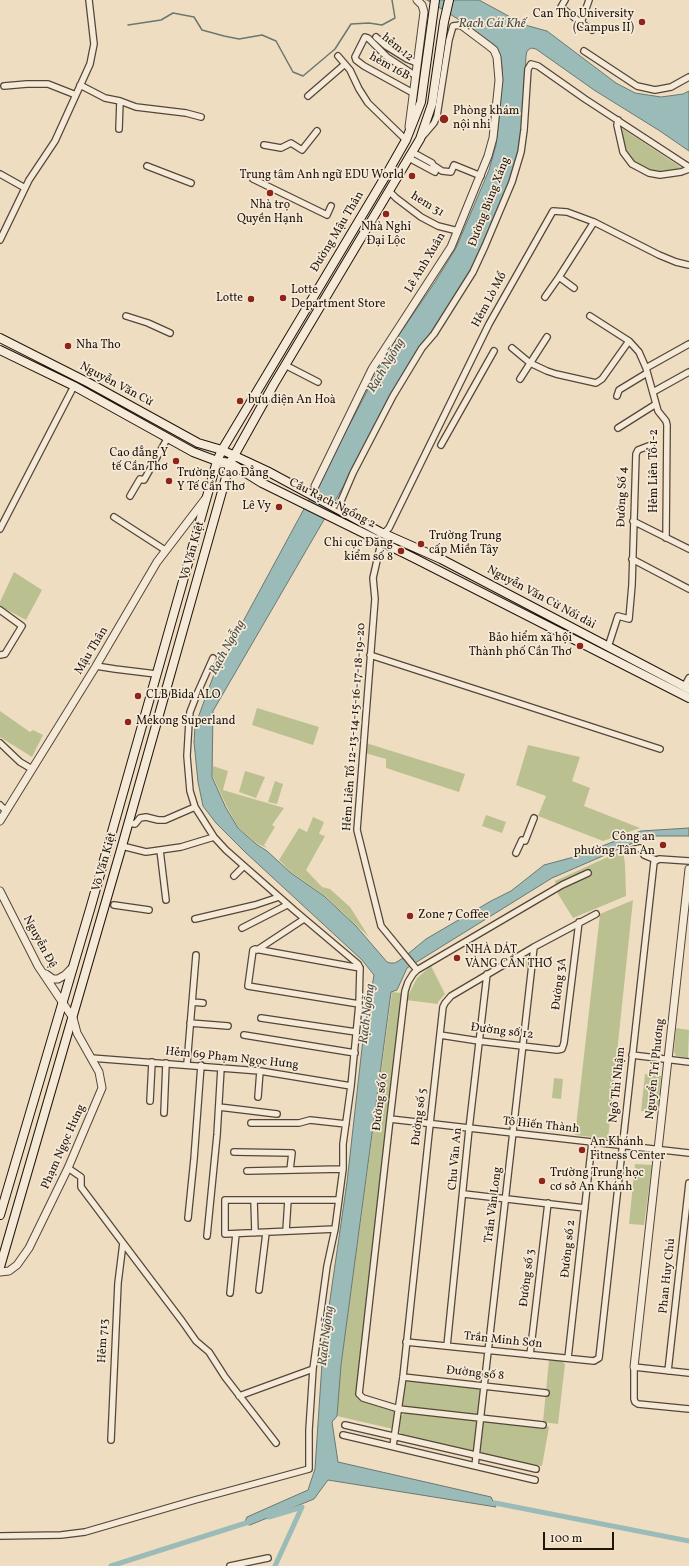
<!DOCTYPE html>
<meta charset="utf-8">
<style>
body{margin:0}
#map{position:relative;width:689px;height:1566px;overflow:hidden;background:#efddc1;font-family:Vollkorn,serif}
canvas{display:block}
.scale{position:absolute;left:543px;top:1532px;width:71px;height:18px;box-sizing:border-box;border:2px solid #21140b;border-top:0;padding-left:5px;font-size:12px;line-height:14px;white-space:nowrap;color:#21140b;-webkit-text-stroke:3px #f5e9d7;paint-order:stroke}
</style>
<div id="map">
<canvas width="689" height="1566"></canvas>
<div class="scale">100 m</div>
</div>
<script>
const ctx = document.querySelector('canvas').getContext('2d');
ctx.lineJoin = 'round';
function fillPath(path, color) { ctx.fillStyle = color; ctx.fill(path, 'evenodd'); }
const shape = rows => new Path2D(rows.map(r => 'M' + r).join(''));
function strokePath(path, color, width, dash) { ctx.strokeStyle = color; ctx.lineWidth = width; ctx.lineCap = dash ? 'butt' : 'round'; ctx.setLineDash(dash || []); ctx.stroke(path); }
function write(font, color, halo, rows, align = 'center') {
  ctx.font = font + ' Vollkorn,serif'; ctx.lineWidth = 3.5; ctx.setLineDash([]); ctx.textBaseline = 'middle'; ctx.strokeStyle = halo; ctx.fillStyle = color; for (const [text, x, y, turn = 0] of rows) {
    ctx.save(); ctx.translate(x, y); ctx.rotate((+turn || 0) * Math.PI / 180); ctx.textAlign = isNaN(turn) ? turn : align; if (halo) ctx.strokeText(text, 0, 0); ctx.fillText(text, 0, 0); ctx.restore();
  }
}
const green = shape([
 [620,127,682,168,660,172,645,169,634,161,626,151,622,142],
 [14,572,42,590,26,620,0,606,0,602],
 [257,708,319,727,313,745,252,725],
 [0,711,30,732,33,730,43,735,32,757,0,737],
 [366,743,465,774,459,792,386,768,386,759,365,753],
 [528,745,580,757,572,781,590,788,584,806,640,828,603,841,538,816,546,796,516,785],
 [213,766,228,771,223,790,284,808,272,825,275,827,264,845,267,848,256,843,238,827,227,807,213,777],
 [245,771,265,777,256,798,239,792],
 [275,781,283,784,277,804,268,802],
 [486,815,506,822,502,833,482,826],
 [313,817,324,822,319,834,325,836,306,870,322,887,330,889,350,907,369,937,324,895,291,872,279,860,299,828,307,832],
 [623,850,625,864,626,896,573,918,558,894,555,881],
 [633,900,608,1139,575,1135,600,914],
 [525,955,528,958,526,968,520,966,509,966],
 [431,966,445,994,438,1002,438,1004,406,1000,417,978],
 [392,992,402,993,357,1387,358,1393,394,1410,396,1414,393,1429,337,1416,341,1365],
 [676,1028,689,1030,688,1058,676,1056,674,1052],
 [645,1074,661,1076,658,1112,641,1111],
 [554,1078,563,1079,561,1099,552,1098],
 [635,1164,652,1165,644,1225,629,1224],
 [549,1360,562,1361,565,1364,558,1424,543,1422],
 [406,1379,479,1387,482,1390,480,1413,477,1416,403,1408,401,1406,404,1381],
 [406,1412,479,1420,476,1446,474,1450,471,1452,403,1436,399,1431,401,1416],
 [482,1419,543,1425,549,1427,542,1466,478,1455]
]);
const water = shape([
 [427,0,479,0,525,25,547,31,616,83,635,93,661,97,683,94,689,91,689,151,660,131,594,90,536,49,531,48,527,51,526,56,522,136,518,157,511,178,476,262,398,385,343,487,213,711,212,777,226,808,238,828,256,844,267,851,291,873,324,896,356,926,387,962,390,963,395,963,403,958,426,939,491,901,511,891,544,865,574,857,641,831,689,828,689,836,649,836,552,878,407,968,397,990,391,992,341,1365,337,1416,332,1422,338,1462,491,1497,496,1507,328,1480,314,1499,250,1525,244,1524,247,1517,308,1490,315,1469,323,1348,347,1182,363,1039,374,975,362,960,245,852,216,823,203,806,198,782,194,742,195,726,213,677,351,422,388,351,435,282,456,248,489,170,496,145,499,121,502,68,499,57,494,48,466,24,427,0]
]);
const stream = shape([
 [128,25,161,20,173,13,194,17,202,30,224,36,239,39,262,35,276,41,293,72,303,76,335,49,351,24,369,23,382,25,395,18,392,0]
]);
const canal = shape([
 [495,1503,689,1541],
 [269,1517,302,1507,275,1566],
 [111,1566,249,1522]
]);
const minor = shape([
 [565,0,561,7,581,23,589,0],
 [581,23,592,30],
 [376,37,386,46,407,59,417,63],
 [584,51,637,86,655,90,671,87,689,77],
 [338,56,350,70,359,89,368,103,406,140],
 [80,85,105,98,120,101],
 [4,86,27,84,48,84,76,95],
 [413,93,364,66,356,60,355,57,365,37,368,38,387,57,416,76],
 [308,96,345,64],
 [618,120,617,125,623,152,632,164,649,173,660,175,681,172,689,169],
 [119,129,120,101,136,107,186,113,201,117],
 [422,137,434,123,437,116,449,40,453,26,461,25],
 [264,145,281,148,291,143,302,150,317,131],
 [412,152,432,163,433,165,442,171,451,172,454,165,481,176],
 [409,158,435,172],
 [147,166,191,183],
 [0,174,25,188],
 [253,179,327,215,331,206],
 [389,191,396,198,421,217,438,226,458,231],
 [0,240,29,180,55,141,90,64,94,44,89,0],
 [559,277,594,222],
 [545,297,559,277,574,288],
 [126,316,148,323,170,333],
 [590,316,629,341,639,352,646,368,658,411,666,421,667,425,666,538],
 [512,348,530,363,547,371,556,374,596,383,602,379,629,341],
 [285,365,318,382],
 [646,368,689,344],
 [520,379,547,337],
 [653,392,689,372],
 [617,396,619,390,647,373],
 [618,428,656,404],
 [441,445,494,351],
 [130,496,140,479,144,480,167,439],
 [341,501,353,473,393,396,422,348,434,334,473,272,485,246,512,182,521,152,524,130,528,69,531,64,538,66,585,99,689,167],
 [114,517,165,550],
 [633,521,689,549],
 [0,529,74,386],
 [384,533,389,528,489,324,553,211,567,212,594,222,659,255,676,262,689,265],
 [381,543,373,578,375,599,357,830,381,926,417,970],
 [632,559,689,589],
 [0,610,22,626,5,654,0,655],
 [608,647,618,616,629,619,632,585,636,454,638,450,651,445],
 [370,655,660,749],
 [213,658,197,694,190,712,189,722,187,756,190,791,195,807,214,837,226,850,294,910,358,964,360,968,359,1004,351,1086,343,1144,343,1169,247,1171],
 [96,666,115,669,156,674],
 [684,687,689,678],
 [0,743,20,762,32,769],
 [0,805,6,811],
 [128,823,135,824,140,818,146,817,158,820,165,820,195,807],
 [122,846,146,852,160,850,166,900],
 [160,850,181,847,214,837],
 [632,850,640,848,644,855,656,860],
 [516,853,522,840,525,841,534,818],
 [234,876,244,866],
 [114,905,149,910],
 [195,919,255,905,279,897],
 [242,928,287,905],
 [257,950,304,919],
 [192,1002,203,1003],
 [359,1004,248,986,253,950,255,949,360,968],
 [261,1018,356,1032],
 [190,1023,228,1026],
 [244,1035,355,1053],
 [440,1035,479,1041,557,1050,562,1049,564,1043,579,922],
 [632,1055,689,1062],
 [91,1058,260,1071,351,1086],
 [187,1064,196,955],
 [258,1097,260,1071],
 [150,1101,152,1062],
 [219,1107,277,1114],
 [164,1113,166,1063],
 [390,1119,689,1153],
 [251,1123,299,1123,310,1120,346,1124],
 [234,1152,292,1153,290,1170],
 [68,1168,81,1177,81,1187,123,1243,118,1283,111,1440],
 [464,1194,585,1208],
 [254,1200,255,1233],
 [339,1200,225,1200,225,1234,335,1229,343,1169],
 [188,1218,194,1159,201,1065],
 [286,1231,288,1200],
 [207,1236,217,1135,221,1068],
 [123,1243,182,1321,196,1341,209,1352,225,1377,276,1443],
 [259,1290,266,1233],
 [230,1293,236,1234],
 [406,1342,594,1361,599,1358,654,862,659,859,689,861],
 [447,1346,469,1129,487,974],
 [530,1355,548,1203],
 [568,1358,592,1142],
 [668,1371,689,1183],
 [689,1373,634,1367,634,1399,635,1402,638,1404,689,1409],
 [403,1377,546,1393],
 [239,1396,313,1369],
 [345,1425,536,1469],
 [543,1425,399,1409,363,1398,359,1394,390,1119,405,991,408,982,413,974,417,970,562,885,588,873],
 [343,1435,535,1480],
 [393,1446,403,1377,430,1124,443,1007,445,1003,451,996,534,947,596,914],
 [475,1466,534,947],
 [0,1536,61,1535,85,1532,195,1500,309,1469,309,1430,313,1369,327,1266,335,1229],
 [230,1566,268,1558]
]);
const tertiary = shape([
 [409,127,424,12,422,5,417,0],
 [315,486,372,369,451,247,488,156,493,138,499,80,497,57,494,50,489,46,461,25],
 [0,821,96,666,157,562,206,498],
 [0,891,38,966,73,1018,77,1033,99,1072,102,1088,68,1168,29,1248,17,1265,9,1271,0,1272],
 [46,974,53,979,58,979,65,975,72,968],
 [634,1367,689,869]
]);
const secondary = shape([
 [0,338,89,383,198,443,222,450,267,471,380,532,441,559,689,689],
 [0,350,74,386,193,452,217,461,230,463,262,483,416,559,689,698],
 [0,1215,91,906,217,461,222,450,385,177,406,140,421,102,435,0],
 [0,1267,122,846,230,463,274,384,420,139,432,104,444,22,449,0]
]);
const markers = [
 [642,22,4,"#8f2418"],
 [444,119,5,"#8f2418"],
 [412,176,4,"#8f2418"],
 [270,193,4,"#8f2418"],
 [386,214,4,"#8f2418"],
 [283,298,4,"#8f2418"],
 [251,299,4,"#8f2418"],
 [68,346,4,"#8f2418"],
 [240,401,4,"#8f2418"],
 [176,461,4,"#8f2418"],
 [169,481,4,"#8f2418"],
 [279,507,4,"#8f2418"],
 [421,544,4,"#8f2418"],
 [401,551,4,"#8f2418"],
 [580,646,4,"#8f2418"],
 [138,696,4,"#8f2418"],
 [128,722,4,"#8f2418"],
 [663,845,4,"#8f2418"],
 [410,916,4,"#8f2418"],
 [457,958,4,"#8f2418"],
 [582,1150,4,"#8f2418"],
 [542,1181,4,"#8f2418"]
];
const poiNames = [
 ["Can Tho University",634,15,"right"],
 ["(Campus II)",634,29,"right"],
 ["Phòng khám",453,112],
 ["nội nhi",453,126],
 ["Trung tâm Anh ngữ EDU World",404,176,"right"],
 ["Nhà trọ",270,206,"center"],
 ["Quyền Hạnh",270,220,"center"],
 ["Nhà Nghỉ",386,228,"center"],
 ["Đại Lộc",386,242,"center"],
 ["Lotte",291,291],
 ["Department Store",291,305],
 ["Lotte",243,299,"right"],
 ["Nha Tho",76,346],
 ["bưu điện An Hoà",248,401],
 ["Cao đẳng Y",168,454,"right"],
 ["tế Cần Thơ",168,468,"right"],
 ["Trường Cao Đẳng",177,474],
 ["Y Tế Cần Thơ",177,488],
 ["Lê Vy",271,507,"right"],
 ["Trường Trung",429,537],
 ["cấp Miền Tây",429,551],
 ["Chi cục Đăng",393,544,"right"],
 ["kiểm số 8",393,558,"right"],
 ["Bảo hiểm xã hội",572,639,"right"],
 ["Thành phố Cần Thơ",572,653,"right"],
 ["CLB Bida ALO",146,696],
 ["Mekong Superland",136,722],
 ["Công an",655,838,"right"],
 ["phường Tân An",655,852,"right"],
 ["Zone 7 Coffee",418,916],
 ["NHÀ DÁT",465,951],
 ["VÀNG CẦN THƠ",465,965],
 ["An Khánh",590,1143],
 ["Fitness Center",590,1157],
 ["Trường Trung học",550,1174],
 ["cơ sở An Khánh",550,1188]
];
const streetNames = [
 ["hẻm 12",397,48,39],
 ["hẻm 16B",389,67,29],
 ["Đường Búng Xáng",490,202,-69],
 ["hem 31",427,205,32],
 ["Đường Mậu Thân",338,232,-59],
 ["Lê Anh Xuân",426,263,-59],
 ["Hẻm Lò Mổ",490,300,-62],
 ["Nguyễn Văn Cừ",116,385,28],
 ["Hẻm Liên Tổ 1-2",655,471,-90],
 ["Đường Số 4",623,497,-88],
 ["Cầu Rạch Ngổng 2",332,504,27],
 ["Võ Văn Kiệt",193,551,-74],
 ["Nguyễn Văn Cừ Nối dài",541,598,28],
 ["Mậu Thân",92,651,-59],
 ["Hẻm Liên Tổ 12-13-14-15-16-17-18-19-20",355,727,-86],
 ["Võ Văn Kiệt",105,862,-74],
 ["Nguyễn Đệ",39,942,62],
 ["Đường 3A",560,984,-83],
 ["Đường số 12",502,1032,7],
 ["Hẻm 69 Phạm Ngọc Hưng",232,1059,6],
 ["Nguyển Tri Phương",656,1069,-84],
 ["Ngô Thì Nhậm",618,1085,-84],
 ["Đường số 6",381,1102,-83],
 ["Đường số 5",420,1117,-83],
 ["Tô Hiến Thành",541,1126,6],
 ["Phạm Ngọc Hưng",64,1147,-66],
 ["Chu Văn An",456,1159,-85],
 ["Trần Văn Long",494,1205,-83],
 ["Đường số 2",569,1249,-84],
 ["Phan Huy Chú",668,1276,-84],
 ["Đường số 3",528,1278,-83],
 ["Hẻm 713",104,1341,-87],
 ["Trần Minh Sơn",503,1341,6],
 ["Đường số 8",475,1374,6]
];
const waterNames = [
 ["Rạch Cái Khế",492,25],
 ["Rạch Ngỗng",387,366,-59],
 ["Rạch Ngỗng",228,648,-61],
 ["Rạch Ngỗng",368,1014,-83],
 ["Rạch Ngỗng",327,1336,-83]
];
fillPath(green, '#bbc091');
fillPath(water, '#9abbb7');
strokePath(water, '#6a7872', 1);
strokePath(stream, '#6a7872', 1.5);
strokePath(canal, '#9abbb7', 5);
strokePath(minor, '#544638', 8);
strokePath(tertiary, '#544638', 9);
strokePath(secondary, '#21140b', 10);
strokePath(minor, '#f5e9d7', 5.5);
strokePath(tertiary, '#f5e9d7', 7);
strokePath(secondary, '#f5e9d7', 8);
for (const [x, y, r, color] of markers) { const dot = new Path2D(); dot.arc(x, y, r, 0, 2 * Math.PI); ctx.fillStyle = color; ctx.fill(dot); strokePath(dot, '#f5e9d7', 1.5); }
write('12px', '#21140b', '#f5e9d7', poiNames, 'left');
write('12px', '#21140b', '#f5e9d7', streetNames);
write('italic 13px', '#4b4e47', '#f5e9d7', waterNames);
</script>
